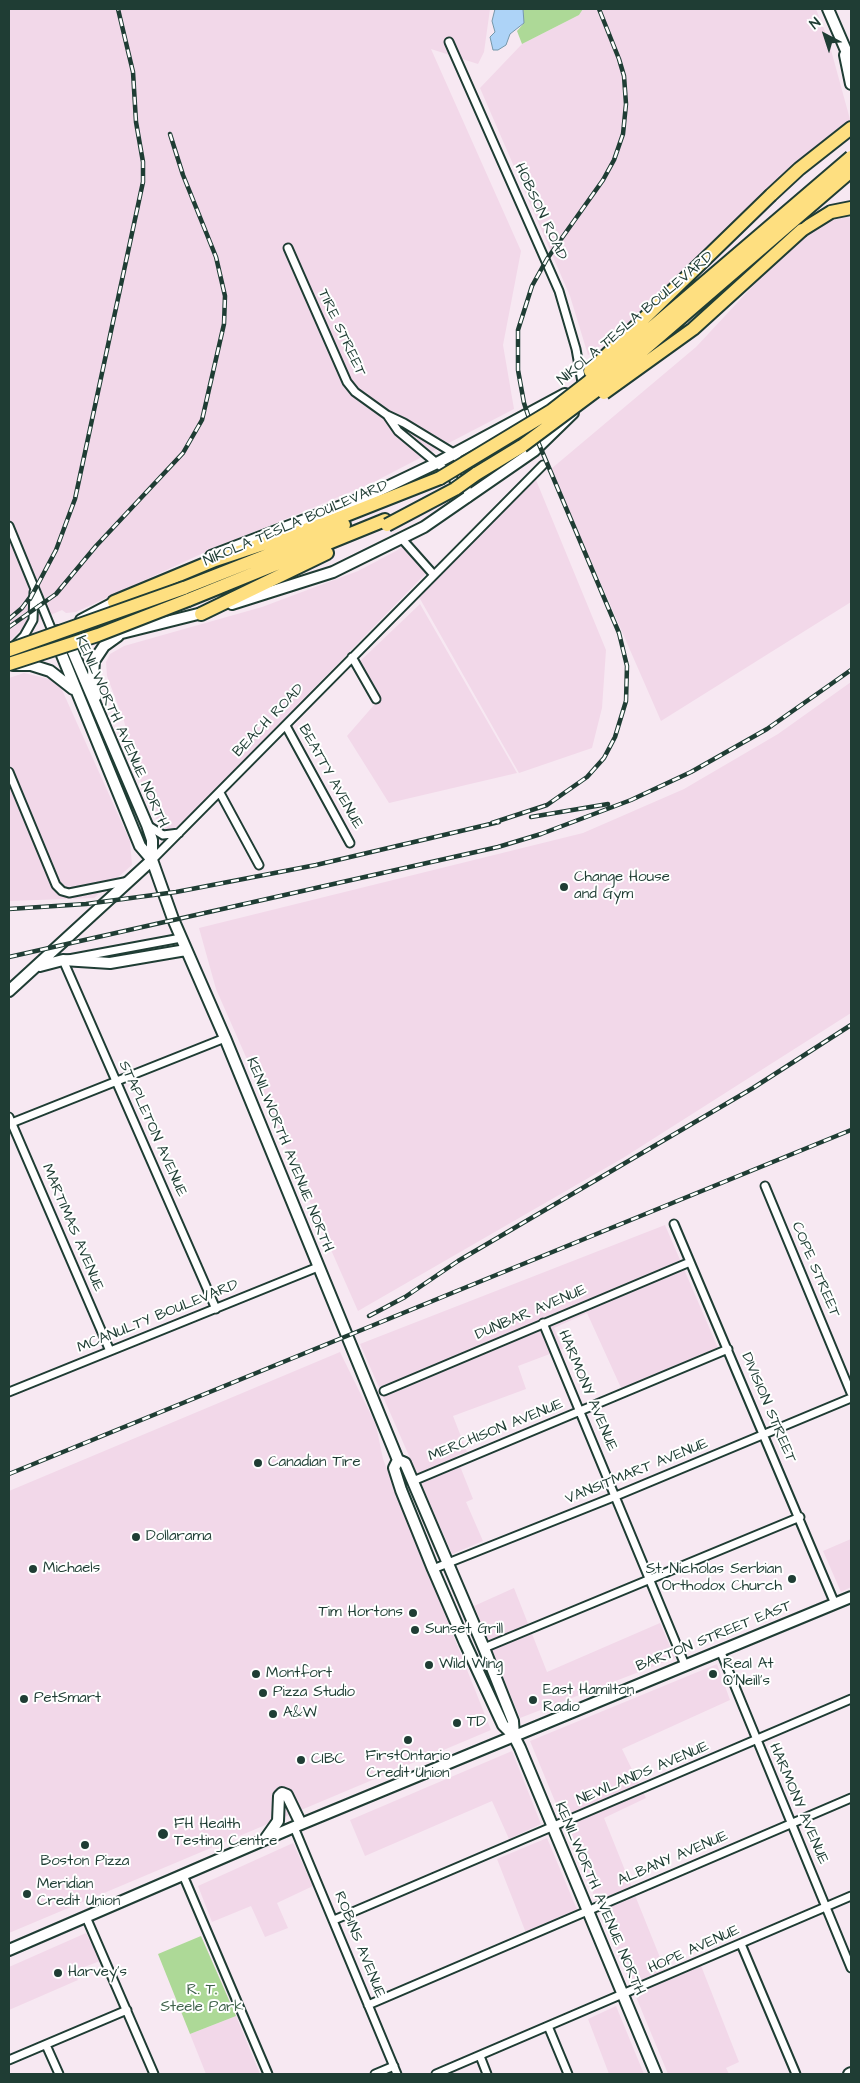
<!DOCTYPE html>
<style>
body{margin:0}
#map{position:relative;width:860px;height:2083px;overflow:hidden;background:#f7e8f2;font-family:"Architects Daughter",sans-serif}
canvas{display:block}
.frame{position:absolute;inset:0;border:10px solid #1f3d34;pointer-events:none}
.north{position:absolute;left:800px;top:10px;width:50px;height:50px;-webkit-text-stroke:4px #fff;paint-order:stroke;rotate:320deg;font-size:14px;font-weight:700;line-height:20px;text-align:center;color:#1f3d34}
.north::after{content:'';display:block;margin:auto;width:18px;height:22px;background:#1f3d34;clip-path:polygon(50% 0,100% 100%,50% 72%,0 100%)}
</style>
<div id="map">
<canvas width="860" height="2083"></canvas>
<div class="frame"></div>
<div class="north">N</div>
</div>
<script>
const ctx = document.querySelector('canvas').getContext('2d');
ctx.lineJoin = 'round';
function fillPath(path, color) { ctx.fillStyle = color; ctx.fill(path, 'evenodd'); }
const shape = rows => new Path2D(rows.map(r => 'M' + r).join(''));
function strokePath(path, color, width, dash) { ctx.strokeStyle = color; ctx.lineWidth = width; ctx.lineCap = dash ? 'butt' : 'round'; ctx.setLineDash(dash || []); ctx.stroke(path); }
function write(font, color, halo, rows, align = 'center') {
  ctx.font = font + ' "Architects Daughter",sans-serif'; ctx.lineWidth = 4; ctx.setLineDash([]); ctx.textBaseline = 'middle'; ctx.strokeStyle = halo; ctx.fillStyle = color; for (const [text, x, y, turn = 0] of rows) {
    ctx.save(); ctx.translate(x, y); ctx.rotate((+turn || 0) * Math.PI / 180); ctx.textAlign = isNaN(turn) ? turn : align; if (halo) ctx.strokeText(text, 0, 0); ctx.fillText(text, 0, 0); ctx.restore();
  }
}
const built = shape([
 [9,9,490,9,484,52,478,64,431,49,521,251,503,345,514,409,372,483,201,554,76,612,66,613,62,610,25,626,9,642],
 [583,9,816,9,828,39,851,123,706,269,588,355,570,296,480,88,522,44,579,15],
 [846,217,851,218,851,602,661,721,551,469,696,347,792,244,818,224],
 [536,480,606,650,602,708,592,748,519,773,415,590,435,568],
 [409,542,413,558,429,570,176,830,170,832,162,827,154,816,136,769,124,721,107,676,106,662,110,654,124,646,262,607,358,571,396,551],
 [420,604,517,773,389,803,347,736,374,705,355,666],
 [24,673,58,681,130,841,132,865,94,898,9,901,9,678],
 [851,682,851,1013,623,1158,358,1311,216,989,199,928,583,833,684,789,778,734],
 [665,1225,718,1348,622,1390,587,1313,554,1328,563,1349,518,1366,526,1389,453,1416,467,1452,456,1456,473,1499,466,1502,483,1541,452,1554,360,1344],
 [340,1352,376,1425,383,1459,491,1730,9,1933,9,1491],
 [851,1539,851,1587,841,1592,823,1551],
 [514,1588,547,1672,660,1623,675,1658,520,1718,474,1606],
 [717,1664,730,1700,622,1749,646,1798,604,1818,665,1970,698,1958,739,2062,726,2068,729,2074,668,2074,530,1741],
 [512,1751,541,1824,509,1839,492,1801,365,1856,350,1820],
 [547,1838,578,1912,526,1933,497,1859],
 [293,1843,313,1886,277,1903,288,1928,265,1937,251,1906,212,1922,198,1886],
 [86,1933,100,1961,74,1971,78,1980,9,2010,9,1967],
 [616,2006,644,2074,609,2074,588,2019],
 [236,2016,260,2074,206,2074,190,2034]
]);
const green = shape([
 [523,9,583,9,579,15,522,44,517,31,524,23],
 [201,1936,236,2016,190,2034,158,1954]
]);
const water = shape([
 [495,9,523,9,524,23,510,34,506,45,498,50,493,50,490,37,495,32,492,21,495,9]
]);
const street = shape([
 [449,42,559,291,576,349,583,388],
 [288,248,347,382,355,392,387,415,404,423,455,454,466,474,468,498],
 [387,415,398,431,445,470,461,488],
 [9,526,53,633],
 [402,539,434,575],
 [15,645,24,636,33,620,34,592],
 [352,657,376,699],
 [286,726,350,843],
 [9,772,56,885,62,891,69,893,129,881],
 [220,793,259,865],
 [147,825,163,835,179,833],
 [152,860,543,465],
 [181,938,63,960,216,1309],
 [9,1117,110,1351],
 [9,1124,225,1038],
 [765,1186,851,1393],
 [674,1224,835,1604],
 [543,1323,685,1665],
 [384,1391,690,1262],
 [9,1392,318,1267],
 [413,1481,728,1349],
 [433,1569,616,1496,851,1398],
 [484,1648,800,1517],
 [720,1650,851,1968],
 [294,1827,397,2074],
 [183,1875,268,2074],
 [86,1917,154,2074],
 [334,1920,851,1699],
 [741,1944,796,2074],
 [368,2005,851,1798],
 [548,2026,568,2074],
 [46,2045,59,2074],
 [480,2056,487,2074],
 [9,2060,127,2010],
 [375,2074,394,2066],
 [436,2074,851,1896]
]);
const secondary = shape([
 [828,9,851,62],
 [845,55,851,84],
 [211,556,370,495,437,463,565,394],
 [232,604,333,572,424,527,534,451,573,413],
 [81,620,121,599],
 [58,631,70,645,147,825,152,840,152,860,173,919,225,1038,398,1460,405,1463,484,1648,513,1721,514,1736],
 [53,633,140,846,152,860],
 [106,637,206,612],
 [13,665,31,665,50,671,73,689],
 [96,696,93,676,94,661,104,646,118,636],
 [40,966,63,960,110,963,186,950],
 [9,991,152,860],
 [398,1460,394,1468,401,1490,433,1569,465,1643,503,1725,514,1736,520,1748,656,2074],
 [266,1838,278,1821,279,1796,282,1793,287,1795,301,1824],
 [9,1950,294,1827,851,1597],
 [849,2074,851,2073]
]);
const highway = shape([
 [771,195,799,169,851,128],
 [802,230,831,212,851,208],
 [476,474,522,446],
 [184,588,344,525],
 [188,600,385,520],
 [114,602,215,560,326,523,440,478],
 [201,614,327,553]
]);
const rail = shape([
 [30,599,56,550,75,499,143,182,143,162,136,122,133,72,118,9],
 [9,619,22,608,33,593],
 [9,627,56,594,96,546,183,453,202,420,224,324,225,296,216,257,183,175,170,134],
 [531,817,608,804],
 [492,823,547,805,587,777,604,758,615,737,626,701,627,666,619,633,533,430,524,403,518,370,518,330,532,286,547,259,603,180,614,160,623,134,626,104,624,76,619,59,599,9],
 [9,909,86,904,176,892,316,865,499,822],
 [9,957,498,847,541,834,631,800,691,772,767,729,851,670],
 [369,1316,405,1297,458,1261,753,1088,851,1025],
 [9,1474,851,1130]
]);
const highwayBridge = shape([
 [590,371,771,195],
 [604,393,693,329,802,230],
 [522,446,597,390,851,171],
 [440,478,551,411,587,383,851,157],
 [387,525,455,489,476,474],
 [9,650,184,588],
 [9,664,98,635,188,600]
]);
const markers = [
 [564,887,5,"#1f3d34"],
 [258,1463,5,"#1f3d34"],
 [136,1537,5,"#1f3d34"],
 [33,1569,5,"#1f3d34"],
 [792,1579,5,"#1f3d34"],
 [413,1613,5,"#1f3d34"],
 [415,1630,5,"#1f3d34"],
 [429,1665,5,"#1f3d34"],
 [256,1674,5,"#1f3d34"],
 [713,1674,5,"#1f3d34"],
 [263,1693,5,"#1f3d34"],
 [24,1699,5,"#1f3d34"],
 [533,1700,5,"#1f3d34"],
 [273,1714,5,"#1f3d34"],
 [457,1723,5,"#1f3d34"],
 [408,1740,5,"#1f3d34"],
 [301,1760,5,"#1f3d34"],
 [163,1834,6,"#1f3d34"],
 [85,1845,5,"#1f3d34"],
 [27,1894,5,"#1f3d34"],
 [58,1973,5,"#1f3d34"]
];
const streetNames = [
 ["HOBSON ROAD",540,212,65],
 ["NIKOLA TESLA BOULEVARD",636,319,-40],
 ["TIRE STREET",341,333,65],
 ["NIKOLA TESLA BOULEVARD",296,524,-23],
 ["BEACH ROAD",269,721,-46],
 ["KENILWORTH AVENUE NORTH",121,732,66],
 ["BEATTY AVENUE",330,777,61],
 ["STAPLETON AVENUE",152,1129,66],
 ["KENILWORTH AVENUE NORTH",289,1155,68],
 ["MARTIMAS AVENUE",72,1228,67],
 ["COPE STREET",815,1270,67],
 ["DUNBAR AVENUE",531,1313,-23],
 ["MCANULTY BOULEVARD",158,1317,-22],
 ["HARMONY AVENUE",587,1391,67],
 ["DIVISION STREET",768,1408,67],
 ["MERCHISON AVENUE",496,1431,-22],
 ["VANSITMART AVENUE",637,1472,-22],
 ["BARTON STREET EAST",714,1637,-22],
 ["NEWLANDS AVENUE",643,1774,-23],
 ["HARMONY AVENUE",798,1804,67],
 ["ALBANY AVENUE",673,1859,-23],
 ["KENILWORTH AVENUE NORTH",599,1899,67],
 ["ROBINS AVENUE",359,1945,68],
 ["HOPE AVENUE",694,1950,-24]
];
const poiNames = [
 ["Change House",574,878],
 ["and Gym",574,895],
 ["Canadian Tire",268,1463],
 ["Dollarama",146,1537],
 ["Michaels",43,1569],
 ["St. Nicholas Serbian",782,1570,"right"],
 ["Orthodox Church",782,1587,"right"],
 ["Tim Hortons",403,1613,"right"],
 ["Sunset Grill",425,1630],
 ["Wild Wing",439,1665],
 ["Real At",723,1665],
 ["O'Neill's",723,1682],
 ["Montfort",266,1674],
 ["East Hamilton",543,1691],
 ["Radio",543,1708],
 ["Pizza Studio",273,1693],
 ["PetSmart",34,1699],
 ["A&W",283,1714],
 ["TD",467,1723],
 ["FirstOntario",408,1757,"center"],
 ["Credit Union",408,1774,"center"],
 ["CIBC",311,1760],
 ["FH Health",174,1825],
 ["Testing Centre",174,1842],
 ["Boston Pizza",85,1862,"center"],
 ["Meridian",37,1885],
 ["Credit Union",37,1902],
 ["Harvey's",68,1973]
];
const parkNames = [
 ["R. T.",202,1991],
 ["Steele Park",202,2008]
];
fillPath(built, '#f2d8e9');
fillPath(green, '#add997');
fillPath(water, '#add3f7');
strokePath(water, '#7497a9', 1);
strokePath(street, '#1f3d34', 11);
strokePath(secondary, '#1f3d34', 14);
strokePath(highway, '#1f3d34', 16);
strokePath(street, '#fff', 7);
strokePath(secondary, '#fff', 10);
strokePath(highway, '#fedf80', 12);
strokePath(rail, '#1f3d34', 4.5);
strokePath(rail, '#fff', 2.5, [8]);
strokePath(highwayBridge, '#1f3d34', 16, []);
strokePath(highwayBridge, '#fedf80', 12);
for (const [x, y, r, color] of markers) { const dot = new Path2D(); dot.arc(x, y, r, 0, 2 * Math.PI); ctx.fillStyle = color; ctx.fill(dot); strokePath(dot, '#fff', 2); }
write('15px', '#1f3d34', '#fff', streetNames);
write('15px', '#1f3d34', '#fff', poiNames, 'left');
write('15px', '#42644d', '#fff', parkNames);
</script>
